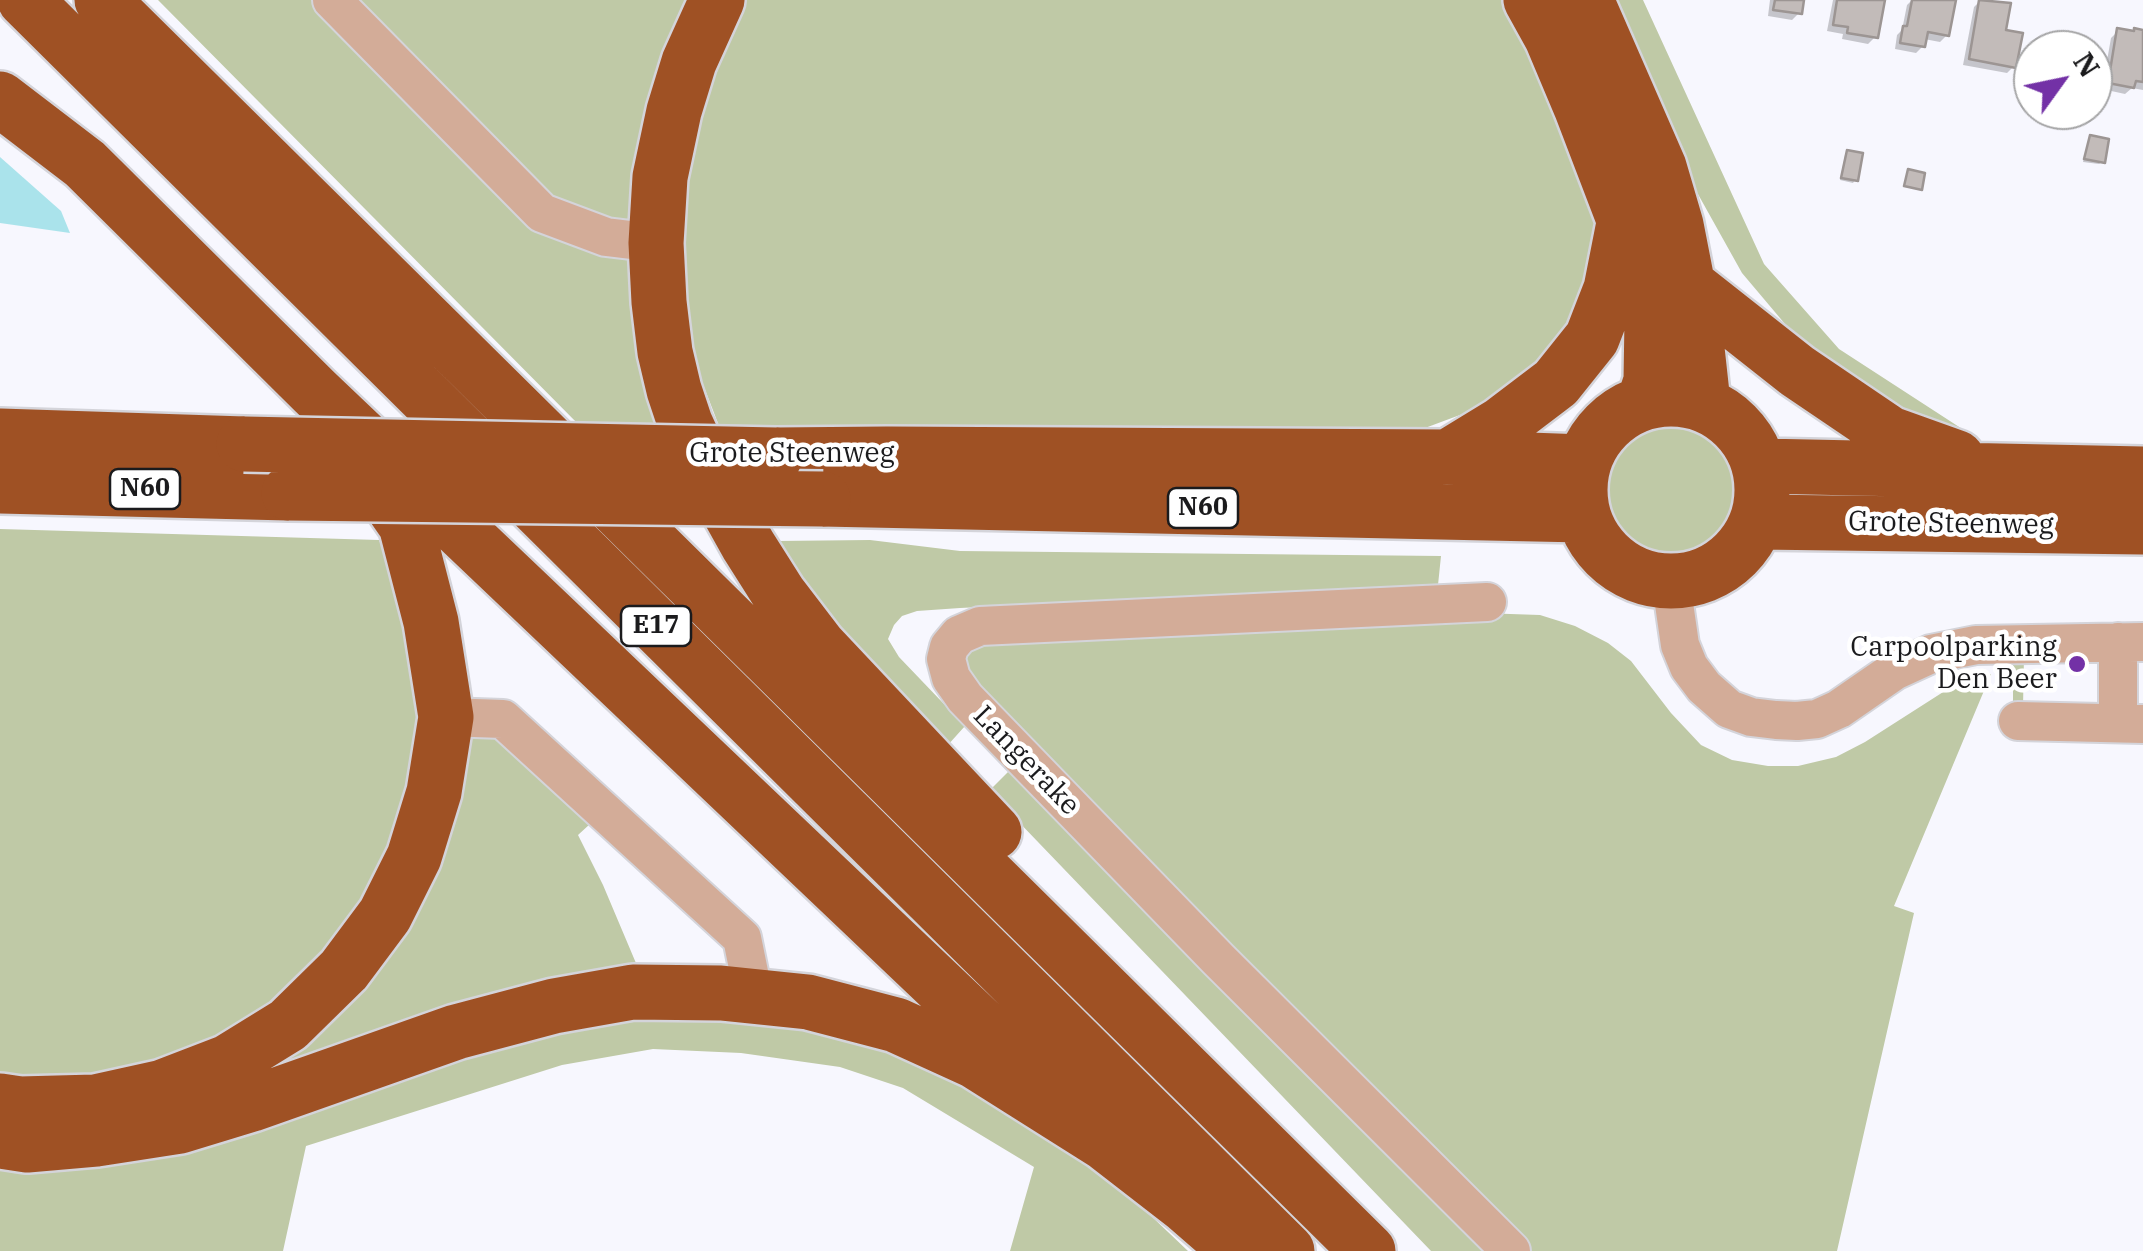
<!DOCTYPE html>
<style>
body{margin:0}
#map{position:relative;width:2143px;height:1251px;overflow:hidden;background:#f7f7fe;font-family:"IBM Plex Serif",serif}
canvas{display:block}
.north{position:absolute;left:2013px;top:30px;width:100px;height:100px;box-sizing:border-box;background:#fff;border:2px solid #a4a4a5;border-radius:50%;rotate:57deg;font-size:28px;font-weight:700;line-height:40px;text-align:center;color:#1b1b1d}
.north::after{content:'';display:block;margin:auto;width:35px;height:45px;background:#7331a6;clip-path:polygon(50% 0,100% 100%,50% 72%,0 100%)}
</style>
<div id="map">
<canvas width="2143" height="1251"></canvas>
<div class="north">N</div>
</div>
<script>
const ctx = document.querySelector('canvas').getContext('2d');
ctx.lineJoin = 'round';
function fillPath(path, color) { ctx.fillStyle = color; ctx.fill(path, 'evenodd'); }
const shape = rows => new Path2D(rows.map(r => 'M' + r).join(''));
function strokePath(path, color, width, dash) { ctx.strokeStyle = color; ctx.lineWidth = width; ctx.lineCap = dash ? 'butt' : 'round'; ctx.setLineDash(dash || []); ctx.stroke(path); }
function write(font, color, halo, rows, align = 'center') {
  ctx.font = font + ' "IBM Plex Serif",serif'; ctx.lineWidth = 9; ctx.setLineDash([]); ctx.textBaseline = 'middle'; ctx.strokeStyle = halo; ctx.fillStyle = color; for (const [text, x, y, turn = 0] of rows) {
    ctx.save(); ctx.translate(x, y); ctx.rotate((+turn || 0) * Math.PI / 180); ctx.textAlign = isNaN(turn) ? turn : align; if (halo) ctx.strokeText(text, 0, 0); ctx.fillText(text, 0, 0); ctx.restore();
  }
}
const green = shape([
 [158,0,311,0,526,214,633,253,674,430,581,427],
 [344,0,702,0,629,223,579,224],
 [747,0,1511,0,1609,238,1601,285,1519,393,1425,428,740,431,719,426,699,374,691,339,687,313,685,235,690,166,700,115,725,44],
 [1610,0,1643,0,1764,264,1839,349,1990,447,1901,420,1823,369,1742,273,1694,187,1627,34],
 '1607 491a66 66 0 1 1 132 0a66 66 0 1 1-132 0Z',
 [0,529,379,540,416,628,423,713,406,803,367,900,341,938,269,1005,224,1033,185,1052,100,1076,0,1078],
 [870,540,960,551,1441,556,1438,585,960,608,917,611,902,616,894,625,888,639,899,657,965,726,947,746,820,607,777,541],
 [1451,612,1540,615,1575,626,1608,643,1631,661,1671,713,1701,745,1732,760,1768,766,1798,766,1836,757,1865,742,1951,687,1991,674,1894,906,1914,913,1837,1251,1524,1251,977,696,962,655,974,644],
 [2013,655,2024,656,2023,707,2013,707],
 [465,734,500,735,590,824,578,835,603,885,641,975,241,1094,284,1047],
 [1009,771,1494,1251,1431,1251,989,791],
 [626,1008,837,1028,982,1090,1107,1174,1188,1251,1010,1251,1034,1167,903,1088,840,1067,741,1053,653,1049,562,1065,306,1146,283,1251,0,1251,0,1155]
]);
const water = shape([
 [0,157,61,211,70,233,0,223]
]);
const shadow = shape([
 [1770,0,1802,0,1799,13,1792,20,1768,16],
 [1833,0,1882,0,1875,37,1868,44,1842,39,1843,34,1827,31],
 [1912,0,1953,0,1947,35,1940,42,1924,39,1923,46,1916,53,1895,49,1897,35,1902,30,1907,5],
 [1981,0,2008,5,2003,32,2014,66,2007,73,1963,65,1974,7],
 [2118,31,2143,32,2143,90,2132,88,2125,94,2102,89,2111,38],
 [2090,138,2102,162,2099,164,2083,162,2088,141],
 [1847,153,1855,180,1853,183,1840,180,1845,155]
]);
const building = shape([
 [1775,0,1804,0,1802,14,1773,10,1775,0],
 [1837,0,1885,0,1878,38,1847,33,1848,27,1833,25,1837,0],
 [1912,0,1956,0,1949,36,1928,32,1925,47,1900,43,1903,26,1907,26,1912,0],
 [1979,0,2011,3,2006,30,2023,33,2016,68,1969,59,1979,0],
 [2117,28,2134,31,2134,28,2143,30,2143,82,2136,81,2134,88,2108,83,2117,28],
 [2090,135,2109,139,2105,163,2084,159,2090,135],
 [1847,150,1863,153,1858,181,1841,178,1847,150],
 [1908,169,1925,173,1922,190,1904,186,1908,169]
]);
const minor = shape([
 [332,0,542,213,606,237,656,243],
 [1671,583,1680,645,1689,667,1704,687,1729,709,1751,717,1776,720,1797,721,1817,719,1839,709,1894,671,1931,654,1976,645,2143,642],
 [1487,602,980,626,959,635,949,647,946,659,951,678,965,698,1218,959,1511,1251],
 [446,717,503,719,742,938,754,997],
 [2018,721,2143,724],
 [2118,723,2118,642]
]);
const highway = shape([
 [25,0,1287,1251],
 [102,0,1368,1251],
 [717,0,689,62,674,111,660,177,656,243,659,302,665,352,674,390,685,423,709,475,748,545,779,594,818,645,994,832],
 [1531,0,1552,38,1581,107,1649,285,1652,319,1651,381,1644,402],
 [1586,0,1659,167,1676,225,1693,312,1703,403],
 [0,99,85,164,315,392,1105,1143],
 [1688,285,1797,371,1890,434,1957,458],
 '1580 490a91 91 0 1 1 182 0a91 91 0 1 1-182 0Z',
 [0,436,244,444],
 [776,455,887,454,1448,457,1583,462],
 [1448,457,1502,424,1556,383,1592,338,1611,289,1624,223],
 [1761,466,2143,474],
 [0,486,289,493],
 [823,499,1583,515],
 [1759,522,2143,527],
 [0,1101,20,1104,95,1102,163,1087,228,1062,288,1025,344,970,385,915,414,857,434,792,446,717,431,622,406,525,370,473],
 [0,1141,27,1145,96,1139,180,1126,252,1104,456,1032,554,1006,633,992,721,993,808,1002,896,1025,975,1061,1105,1143,1185,1205,1238,1251]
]);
const highwayBridge = shape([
 [244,444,776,455],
 [289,493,823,499]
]);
const markers = [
 [2077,664,10,"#7331a6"]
];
const shields = [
 [145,489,70],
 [1203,508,70],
 [656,626,70]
];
const shieldNames = [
 ["N60",145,489],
 ["N60",1203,508],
 ["E17",656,626]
];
const streetNames = [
 ["Grote Steenweg",792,454],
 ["Grote Steenweg",1951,524,1],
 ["Langerake",1026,761,46]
];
const poiNames = [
 ["Carpoolparking",2057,648],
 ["Den Beer",2057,680]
];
fillPath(green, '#bfc9a6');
fillPath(water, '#aae3eb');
fillPath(shadow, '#0003');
fillPath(building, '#c2bbb9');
strokePath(building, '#9c9593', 2.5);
strokePath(minor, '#d4d4da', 42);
strokePath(highway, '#d4d4da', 60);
strokePath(minor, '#d3ac98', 38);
strokePath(highway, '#9f5124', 55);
strokePath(highwayBridge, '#d4d4da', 60, []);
strokePath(highwayBridge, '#9f5124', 55);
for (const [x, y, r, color] of markers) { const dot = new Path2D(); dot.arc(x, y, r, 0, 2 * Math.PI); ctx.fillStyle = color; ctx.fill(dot); strokePath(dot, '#fff', 4); }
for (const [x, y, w] of shields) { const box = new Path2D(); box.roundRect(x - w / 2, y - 20, w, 40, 8); ctx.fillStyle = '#fff'; ctx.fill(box); strokePath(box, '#1b1b1d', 2.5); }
write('bold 25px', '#1b1b1d', null, shieldNames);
write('28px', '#1b1b1d', '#fff', streetNames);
write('28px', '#1b1b1d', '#fff', poiNames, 'right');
</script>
